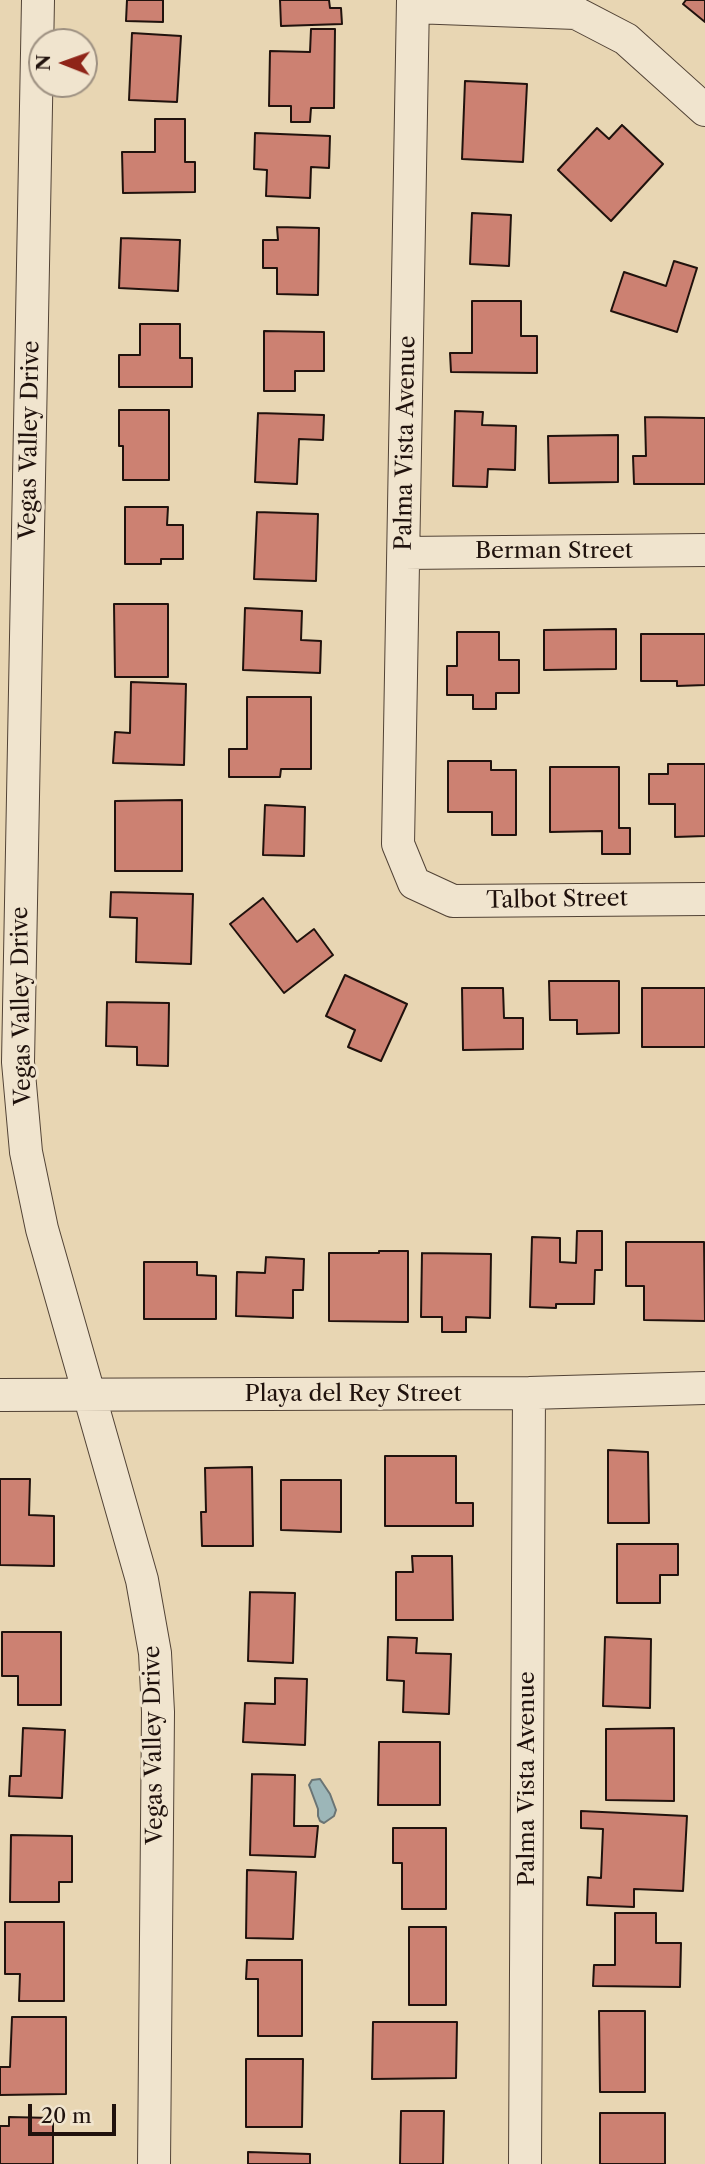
<!DOCTYPE html>
<style>
body{margin:0}
#map{position:relative;width:705px;height:2164px;overflow:hidden;background:#e8d6b3;font-family:"Libre Caslon Text",serif}
canvas{display:block}
.north{position:absolute;left:28px;top:28px;width:70px;height:70px;box-sizing:border-box;background:#f0e4ce;border:2px solid #9d9081;border-radius:50%;rotate:271deg;font-size:19px;font-weight:700;line-height:28px;text-align:center;color:#20120d}
.north::after{content:'';display:block;margin:auto;width:24px;height:32px;background:#8f2418;clip-path:polygon(50% 0,100% 100%,50% 72%,0 100%)}
.scale{position:absolute;left:28px;top:2104px;width:88px;height:32px;box-sizing:border-box;border:4px solid #20120d;border-top:0;padding-left:9px;font-size:21px;line-height:24px;white-space:nowrap;color:#20120d;-webkit-text-stroke:5px #f0e4ce;paint-order:stroke}
</style>
<div id="map">
<canvas width="705" height="2164"></canvas>
<div class="north">N</div>
<div class="scale">20 m</div>
</div>
<script>
const ctx = document.querySelector('canvas').getContext('2d');
ctx.lineJoin = 'round';
function fillPath(path, color) { ctx.fillStyle = color; ctx.fill(path, 'evenodd'); }
const shape = rows => new Path2D(rows.map(r => 'M' + r).join(''));
function strokePath(path, color, width, dash) { ctx.strokeStyle = color; ctx.lineWidth = width; ctx.lineCap = dash ? 'butt' : 'round'; ctx.setLineDash(dash || []); ctx.stroke(path); }
function write(font, color, halo, rows, align = 'center') {
  ctx.font = font + ' "Libre Caslon Text",serif'; ctx.lineWidth = 6; ctx.setLineDash([]); ctx.textBaseline = 'middle'; ctx.strokeStyle = halo; ctx.fillStyle = color; for (const [text, x, y, turn = 0] of rows) {
    ctx.save(); ctx.translate(x, y); ctx.rotate((+turn || 0) * Math.PI / 180); ctx.textAlign = isNaN(turn) ? turn : align; if (halo) ctx.strokeText(text, 0, 0); ctx.fillText(text, 0, 0); ctx.restore();
  }
}
const water = shape([
 [320,1779,330,1794,336,1810,334,1816,324,1823,320,1821,318,1816,318,1809,309,1785,312,1780,320,1779]
]);
const building = shape([
 [127,0,163,0,163,22,126,21,127,0],
 [280,0,329,0,330,8,341,8,342,24,281,26,280,0],
 [686,0,705,0,705,22,683,4,686,0],
 [311,29,335,29,334,108,311,108,310,122,291,122,291,106,269,106,270,51,310,52,311,29],
 [132,33,181,36,177,102,129,100,132,33],
 [465,81,527,84,523,162,462,159,465,81],
 [155,119,185,119,185,162,195,162,195,192,123,193,122,152,155,152,155,119],
 [622,125,663,164,611,221,558,170,597,128,609,139,622,125],
 [255,133,330,136,329,168,311,167,310,198,266,196,267,170,254,169,255,133],
 [472,213,511,215,509,266,470,264,472,213],
 [277,227,319,228,318,295,277,294,277,268,263,268,263,240,278,240,277,227],
 [121,238,180,240,178,291,119,288,121,238],
 [674,261,697,268,677,332,611,311,624,272,666,286,674,261],
 [472,301,521,301,521,336,537,336,537,373,451,372,450,353,472,353,472,301],
 [140,324,180,324,180,358,192,358,192,387,119,387,119,355,140,355,140,324],
 [264,331,324,332,324,371,295,371,295,391,264,391,264,331],
 [119,410,169,410,169,480,123,480,123,446,119,446,119,410],
 [455,411,483,412,482,425,516,426,515,470,488,469,487,487,453,486,455,411],
 [258,413,324,415,323,440,299,439,297,484,255,482,258,413],
 [645,417,705,418,705,484,634,484,633,456,646,456,645,417],
 [618,435,618,482,549,483,548,436,618,435],
 [125,507,168,507,167,525,183,525,183,559,161,559,161,564,125,564,125,507],
 [257,512,318,514,316,581,254,579,257,512],
 [114,604,168,604,168,677,115,677,114,604],
 [245,608,302,611,301,640,321,641,320,673,243,670,245,608],
 [616,629,616,669,544,670,544,630,616,629],
 [457,632,499,632,499,660,519,660,519,693,496,693,496,709,473,709,473,695,447,695,447,666,457,666,457,632],
 [641,634,705,634,705,685,677,686,677,681,641,681,641,634],
 [131,682,186,684,184,765,113,763,115,732,130,733,131,682],
 [247,697,311,697,311,769,281,769,280,777,229,777,229,749,247,749,247,697],
 [448,761,491,761,491,770,516,770,516,835,492,835,492,812,448,812,448,761],
 [668,764,705,764,705,836,675,837,675,804,649,804,649,774,668,774,668,764],
 [550,767,619,767,619,828,630,828,630,854,602,854,602,831,550,832,550,767],
 [182,800,182,871,115,871,115,801,182,800],
 [265,805,305,807,304,856,263,855,265,805],
 [111,892,193,894,191,964,136,962,137,918,110,917,111,892],
 [263,898,297,942,314,929,333,955,284,993,230,924,263,898],
 [345,975,407,1004,381,1061,348,1047,355,1030,326,1016,345,975],
 [549,981,619,981,619,1033,577,1034,577,1020,550,1020,549,981],
 [462,988,503,988,504,1018,523,1018,523,1049,463,1050,462,988],
 [642,988,705,988,705,1047,642,1047,642,988],
 [107,1002,169,1003,168,1066,137,1065,137,1047,106,1046,107,1002],
 [577,1231,602,1231,602,1270,595,1270,594,1304,556,1304,556,1308,530,1307,532,1237,560,1238,560,1262,576,1263,577,1231],
 [626,1242,704,1242,705,1321,644,1320,644,1286,626,1286,626,1242],
 [379,1251,408,1251,408,1322,329,1321,329,1253,379,1253,379,1251],
 [422,1253,491,1254,490,1318,466,1317,466,1332,442,1332,442,1317,421,1317,422,1253],
 [266,1257,304,1259,303,1290,293,1290,293,1318,236,1316,237,1272,265,1273,266,1257],
 [144,1262,197,1262,197,1275,216,1276,216,1319,144,1319,144,1262],
 [608,1450,648,1452,649,1523,608,1523,608,1450],
 [385,1456,456,1456,456,1503,473,1503,473,1526,385,1526,385,1456],
 [252,1467,253,1546,202,1546,201,1512,206,1512,205,1468,252,1467],
 [0,1479,30,1479,29,1515,54,1516,54,1566,0,1565,0,1479],
 [281,1480,341,1480,341,1532,281,1530,281,1480],
 [617,1544,678,1544,678,1575,660,1575,660,1603,617,1603,617,1544],
 [412,1556,452,1556,453,1620,396,1620,396,1572,413,1572,412,1556],
 [250,1592,295,1593,293,1663,248,1661,250,1592],
 [2,1632,61,1632,61,1705,18,1705,18,1676,2,1676,2,1632],
 [388,1637,417,1638,416,1653,451,1654,449,1714,403,1712,404,1681,387,1680,388,1637],
 [605,1637,651,1639,650,1708,603,1706,605,1637],
 [275,1678,307,1679,305,1745,243,1742,245,1703,275,1704,275,1678],
 [23,1728,65,1730,62,1798,9,1796,10,1776,21,1776,23,1728],
 [674,1728,674,1801,606,1800,606,1729,674,1728],
 [379,1742,440,1742,440,1805,378,1805,379,1742],
 [252,1774,295,1775,294,1826,318,1826,315,1857,250,1855,252,1774],
 [581,1811,687,1816,683,1891,634,1889,634,1907,587,1905,588,1877,601,1878,603,1829,581,1828,581,1811],
 [393,1828,446,1828,446,1909,402,1909,402,1863,393,1863,393,1828],
 [11,1835,72,1836,72,1882,59,1882,59,1902,10,1902,11,1835],
 [247,1870,296,1872,293,1939,246,1938,247,1870],
 [615,1913,656,1913,656,1943,681,1943,680,1987,593,1986,594,1965,615,1965,615,1913],
 [5,1922,64,1922,64,2001,19,2001,20,1974,5,1974,5,1922],
 [409,1927,446,1927,446,2005,409,2005,409,1927],
 [247,1960,302,1960,302,2036,258,2036,258,1979,246,1979,247,1960],
 [599,2011,645,2011,645,2092,600,2092,599,2011],
 [12,2017,66,2017,66,2094,0,2095,0,2067,10,2067,12,2017],
 [373,2022,457,2022,456,2078,372,2079,373,2022],
 [246,2059,303,2059,302,2127,246,2127,246,2059],
 [401,2111,444,2111,443,2164,400,2164,401,2111],
 [600,2113,665,2113,665,2164,600,2164,600,2113],
 [9,2117,53,2118,53,2164,0,2164,0,2126,9,2126,9,2117],
 [248,2152,310,2154,310,2164,248,2164,248,2152]
]);
const minor = shape([
 [38,0,18,1062,26,1152,42,1229,142,1580,155,1653,158,1712,154,2164],
 [413,0,398,844,414,883,453,901,705,899],
 [413,7,576,13,626,39,705,110],
 [404,553,705,550],
 [0,1395,529,1393,705,1388],
 [525,2164,529,1393]
]);
const streetNames = [
 ["Vegas Valley Drive",30,440,-89],
 ["Palma Vista Avenue",406,443,-89],
 ["Berman Street",554,551],
 ["Talbot Street",557,900,-1],
 ["Vegas Valley Drive",22,1006,-91],
 ["Playa del Rey Street",353,1394],
 ["Vegas Valley Drive",154,1745,-91],
 ["Palma Vista Avenue",527,1779,-90]
];
fillPath(water, '#9cb6b8');
strokePath(water, '#6a7474', 2);
fillPath(building, '#cc8172');
strokePath(building, '#20120d', 2);
strokePath(minor, '#524336', 34);
strokePath(minor, '#f0e4ce', 32);
write('23px', '#20120d', '#f0e4ce', streetNames);
</script>
